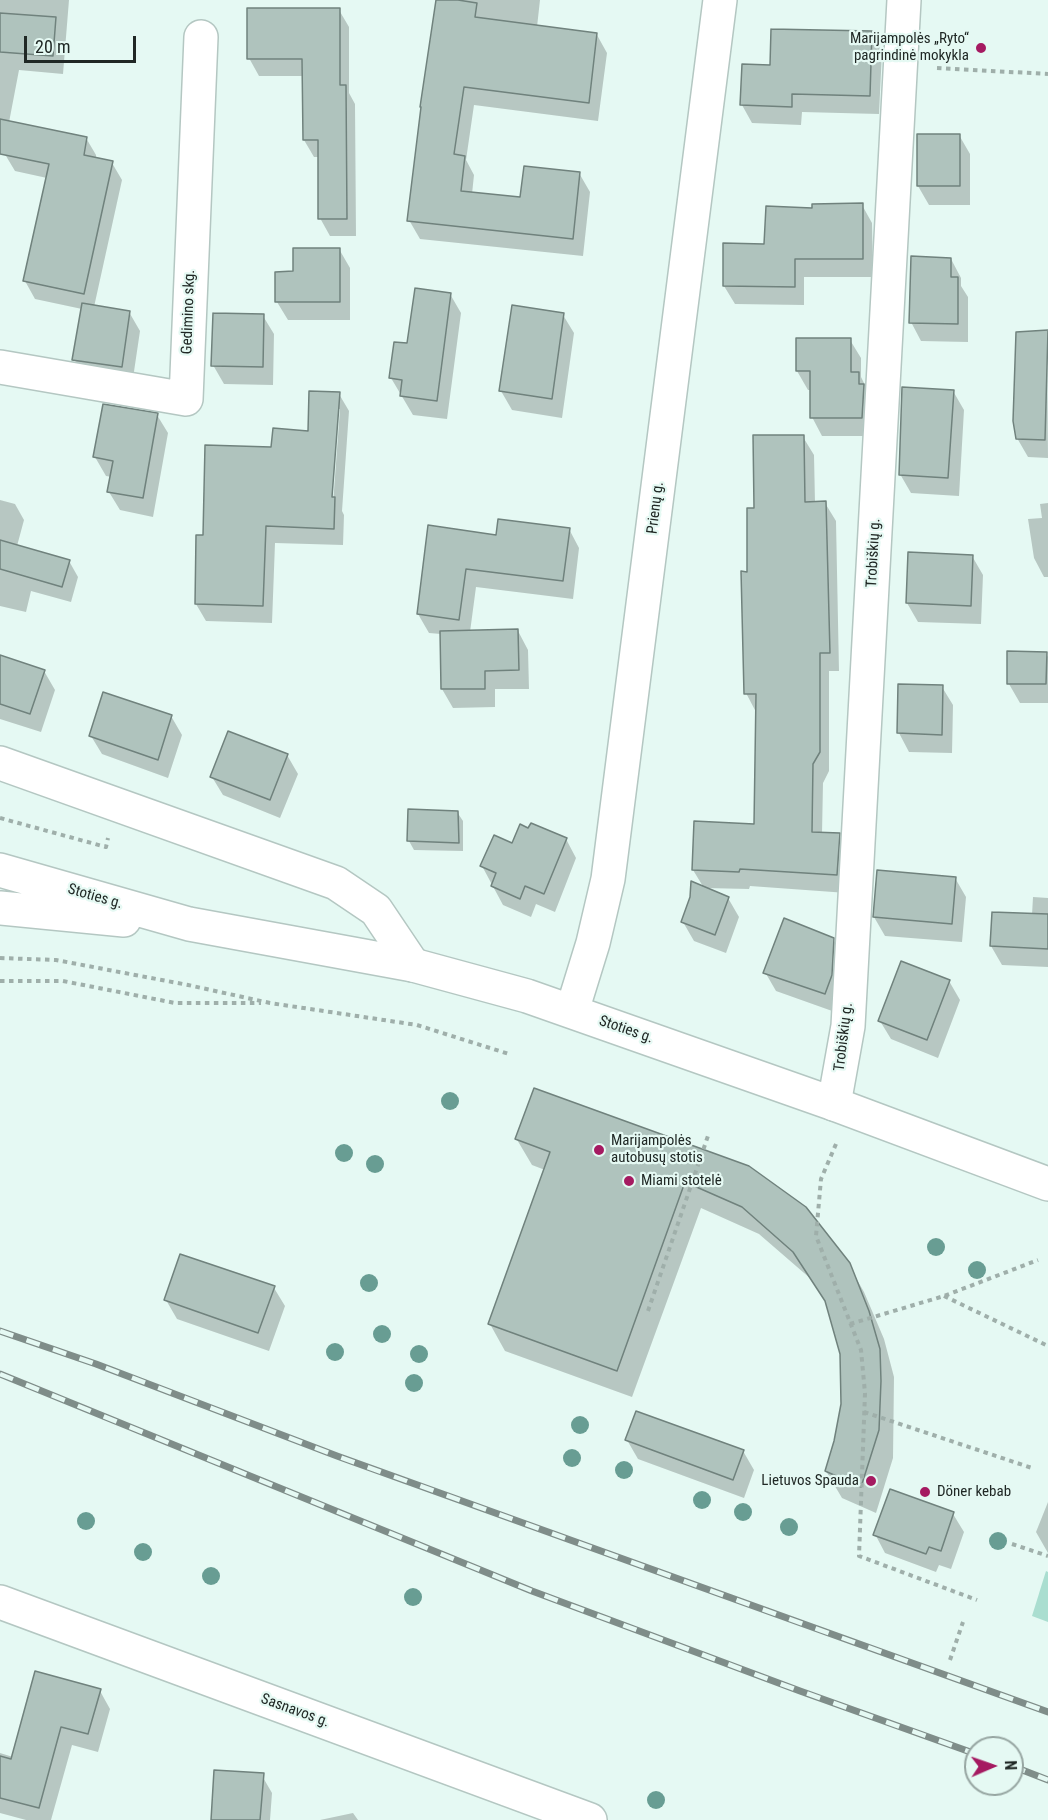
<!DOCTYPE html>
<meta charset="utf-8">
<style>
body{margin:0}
#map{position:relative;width:1048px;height:1820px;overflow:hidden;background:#e5f9f3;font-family:"Roboto Condensed",sans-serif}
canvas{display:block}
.north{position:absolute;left:964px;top:1736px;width:60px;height:60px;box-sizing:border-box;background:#e5f9f3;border:2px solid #96a5a1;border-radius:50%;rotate:88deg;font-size:16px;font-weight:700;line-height:24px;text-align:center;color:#202825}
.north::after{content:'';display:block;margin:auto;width:21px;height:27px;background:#a51a61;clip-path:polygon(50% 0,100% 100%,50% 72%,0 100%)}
.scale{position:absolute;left:24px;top:36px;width:112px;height:27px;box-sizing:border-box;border:3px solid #202825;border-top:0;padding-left:8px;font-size:18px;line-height:21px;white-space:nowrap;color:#202825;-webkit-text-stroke:4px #e5f9f3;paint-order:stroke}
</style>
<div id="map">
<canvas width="1048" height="1820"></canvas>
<div class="north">N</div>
<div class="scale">20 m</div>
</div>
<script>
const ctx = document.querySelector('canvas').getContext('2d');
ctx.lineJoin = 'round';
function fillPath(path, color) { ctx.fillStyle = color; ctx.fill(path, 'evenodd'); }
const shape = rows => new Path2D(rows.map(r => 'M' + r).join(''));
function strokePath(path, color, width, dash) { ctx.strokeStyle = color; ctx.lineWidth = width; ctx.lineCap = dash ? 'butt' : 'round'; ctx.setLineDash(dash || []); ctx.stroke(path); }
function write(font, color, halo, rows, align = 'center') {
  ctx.font = font + ' "Roboto Condensed",sans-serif'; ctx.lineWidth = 4.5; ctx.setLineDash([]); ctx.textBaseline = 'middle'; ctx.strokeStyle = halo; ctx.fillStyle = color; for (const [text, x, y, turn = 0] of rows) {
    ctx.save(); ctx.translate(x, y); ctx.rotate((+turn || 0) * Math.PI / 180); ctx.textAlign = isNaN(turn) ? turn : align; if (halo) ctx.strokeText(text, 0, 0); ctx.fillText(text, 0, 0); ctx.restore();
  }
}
const green = shape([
 [1046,1571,1048,1572,1048,1622,1032,1616]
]);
const shadow = shape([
 [0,0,69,0,63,74,19,70,6,138,86,138,96,155,96,159,112,163,122,180,94,307,129,312,140,331,132,385,85,378,74,359,82,309,35,299,25,281,47,178,15,171,0,146],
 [438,0,540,0,537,27,597,35,607,53,598,121,474,105,466,160,474,175,472,194,522,199,579,173,590,192,583,256,420,239,409,220],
 [339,10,349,27,349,93,355,104,356,236,330,236,320,218,320,157,314,157,304,140,304,76,259,76,249,58],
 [871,33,882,51,879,114,802,112,801,125,752,123,742,105,771,67],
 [959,135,970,154,970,205,929,205,918,186],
 [862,205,872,223,873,277,804,277,804,305,735,304,724,286,724,245,766,245,813,210],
 [339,249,350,268,350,320,288,320,277,302,294,273],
 [951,259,961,278,961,286,968,297,968,342,921,341,911,322],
 [450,294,461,313,447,419,413,415,391,378,409,345],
 [563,315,574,333,562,418,512,410,501,391],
 [263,316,274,334,273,385,224,384,213,365],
 [1047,332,1048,458,1028,457,1017,438],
 [797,340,850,340,861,358,861,377,869,393,872,436,822,436,812,417,812,390,808,390,797,371],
 [953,391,964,410,959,496,911,493,900,474],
 [339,394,349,411,342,511,344,515,343,545,275,543,272,623,206,621,196,604,204,537,272,448,309,433],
 [337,409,340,409,333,504,330,504],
 [157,415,168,433,153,517,120,510,109,492,112,477,106,476,95,457],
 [803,437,814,455,815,503,825,503,836,521,839,671,829,671,829,771,823,783,822,834,839,835,849,853,847,893,750,886,749,889,705,888,728,898,739,917,726,953,694,941,683,922,704,888,693,870,755,825,756,712,746,693,749,573,755,509],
 [0,500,15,504,24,520,17,546,69,561,78,577,71,602,31,591,26,612,0,606],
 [1048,503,1048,577,1044,577,1034,558,1028,519,1042,518,1040,504],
 [569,529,579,548,573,599,476,587,470,632,518,631,528,650,529,689,495,689,495,707,453,708,442,689,441,634,429,633,418,614,498,536],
 [972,556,983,575,981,624,918,622,907,603],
 [1046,653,1048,657,1048,703,1020,703,1009,684],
 [0,656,44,671,55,690,41,732,0,719],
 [942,687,953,705,952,753,909,752,899,733],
 [171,716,182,735,168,778,102,754,91,736],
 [287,755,298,774,280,818,223,795,212,777],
 [457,812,463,821,463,851,414,850,409,841],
 [566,839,576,858,555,912,536,904,531,917,503,905,482,866,513,845],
 [955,878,966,897,962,942,885,936,874,917],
 [1033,897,1048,898,1048,967,1002,965,991,946,1032,915],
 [833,939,844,958,835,1012,776,991,765,972],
 [949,981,960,1000,938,1058,891,1039,880,1021],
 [535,1089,848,1264,864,1292,884,1339,894,1377,893,1458,876,1513,842,1498,826,1471,835,1441,843,1404,841,1353,828,1306,811,1279,759,1234,701,1208,632,1397,505,1351,490,1324,545,1170,532,1165,516,1138],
 [274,1288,285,1306,269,1351,177,1319,166,1300],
 [627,1440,743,1451,754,1470,744,1498,638,1459],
 [1048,1502,1048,1553,1036,1532],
 [953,1514,964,1532,951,1569,939,1565,936,1572,885,1553,875,1534],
 [100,1691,110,1709,98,1752,72,1745,51,1820,26,1820,0,1813,0,1753,13,1757],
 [261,1774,272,1793,270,1820,212,1820],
 [353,1813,358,1820,320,1820]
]);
const building = shape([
 [436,0,458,0,477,3,475,17,597,33,589,103,464,87,454,154,465,156,461,191,520,197,524,166,580,172,573,239,407,221,421,107,420,107,436,0],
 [247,8,340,8,340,85,346,85,347,219,318,219,318,140,303,140,302,59,247,59,247,8],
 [0,13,56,17,53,56,0,52,0,13],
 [771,29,872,31,870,96,792,94,792,107,740,105,742,64,770,65,771,29],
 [0,119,87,137,84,155,113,161,84,294,23,281,49,164,0,154,0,119],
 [917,134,960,134,960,186,917,186,917,134],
 [863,203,863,259,795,259,795,287,723,286,723,243,764,244,766,206,812,208,812,204,863,203],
 [293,248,340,248,340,302,275,302,275,272,293,271,293,248],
 [911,256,951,258,951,277,958,277,958,324,909,323,911,256],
 [415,288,451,293,437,401,400,396,402,380,389,378,394,342,407,343,415,288],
 [82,303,130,311,122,367,72,360,82,303],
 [512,305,564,313,552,399,499,391,512,305],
 [213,313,264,314,263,367,211,366,213,313],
 [1048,330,1045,440,1016,439,1013,421,1016,332,1048,330],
 [796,338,851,338,851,372,859,372,859,384,864,384,862,418,810,418,810,371,796,371,796,338],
 [902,387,954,390,948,478,899,475,902,387],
 [309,391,340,392,332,497,335,497,334,529,266,526,263,606,195,604,196,535,203,535,205,445,271,447,273,428,308,431,309,391],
 [103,404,158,413,143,498,107,492,113,461,93,457,103,404],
 [753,435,804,435,805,502,826,501,830,653,820,653,820,752,813,764,812,832,840,833,837,875,740,869,739,872,692,870,694,821,754,824,756,694,744,694,741,571,747,572,747,508,754,508,753,435],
 [498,519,570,528,563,581,466,569,459,620,417,614,428,525,496,535,498,519],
 [0,540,70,560,62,587,0,569,0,540],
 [908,552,973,555,971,606,906,603,908,552],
 [518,629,519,670,485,671,485,689,441,689,440,631,518,629],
 [1007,651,1047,652,1046,684,1007,684,1007,651],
 [0,655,45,670,30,714,0,704,0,655],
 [898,684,943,685,942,735,897,733,898,684],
 [103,692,172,715,158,760,89,736,103,692],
 [228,731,288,754,270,800,210,777,228,731],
 [408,809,458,811,459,843,407,841,408,809],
 [531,823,567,838,544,894,525,886,520,899,491,886,496,873,480,866,494,835,512,843,520,824,528,828,531,823],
 [877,870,956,877,952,924,873,917,877,870],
 [691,881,729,897,715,935,681,922,690,897,691,881],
 [992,912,1048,914,1048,949,990,946,992,912],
 [784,918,834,938,832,975,825,994,763,973,784,918],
 [901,961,950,980,927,1040,878,1021,901,961],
 [534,1088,749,1166,806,1207,850,1263,869,1311,880,1349,881,1381,879,1430,861,1487,825,1471,834,1441,841,1404,840,1354,825,1301,793,1252,742,1207,685,1182,617,1371,488,1324,550,1152,515,1139,534,1088],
 [180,1254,275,1286,258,1333,164,1300,180,1254],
 [636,1411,744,1450,733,1480,625,1440,636,1411],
 [890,1489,954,1512,941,1551,929,1547,926,1554,873,1535,890,1489],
 [35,1671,101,1689,88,1734,61,1727,39,1808,0,1798,0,1756,11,1759,35,1671],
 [214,1770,264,1773,260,1820,211,1820,214,1770]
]);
const path = shape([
 [937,68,1048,74],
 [0,818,106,847,108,838],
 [0,958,56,960,188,985,270,1003,417,1025,509,1054],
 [0,981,63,981,175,1003,261,1003],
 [836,1144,821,1179,816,1236,861,1350,865,1393,859,1556,977,1600],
 [944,1296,1048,1346],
 [648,1311,709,1133],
 [850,1324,944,1296,1038,1260],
 [864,1412,1032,1468],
 [1012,1544,1048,1556],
 [950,1660,963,1622]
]);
const street = shape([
 [0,367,186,399,201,37],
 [0,763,336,883,376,910,413,965],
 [572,1011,593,943,608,879,720,0],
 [834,1104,848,1026,904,0],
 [0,1602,590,1820]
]);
const primary = shape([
 [0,870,189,924,413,965,527,996,834,1104,1048,1184],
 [0,908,124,920]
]);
const rail = shape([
 [0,1331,96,1364,337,1456,1048,1712],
 [0,1374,532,1591,800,1691,976,1754],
 [1012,1766,1048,1780]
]);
const trees = [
 [450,1101],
 [344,1153],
 [375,1164],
 [936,1247],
 [977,1270],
 [369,1283],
 [382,1334],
 [335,1352],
 [419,1354],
 [414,1383],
 [580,1425],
 [572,1458],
 [624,1470],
 [702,1500],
 [743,1512],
 [86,1521],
 [789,1527],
 [998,1541],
 [143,1552],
 [211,1576],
 [413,1597],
 [656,1800]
];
const markers = [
 [981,48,6,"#a51a61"],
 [599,1150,6,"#a51a61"],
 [629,1181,6,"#a51a61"],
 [871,1481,6,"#a51a61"],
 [925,1492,6,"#a51a61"]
];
const poiNames = [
 ["Marijampolės „Ryto“",969,39,"right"],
 ["pagrindinė mokykla",969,56,"right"],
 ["Marijampolės",611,1141],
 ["autobusų stotis",611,1158],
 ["Miami stotelė",641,1181],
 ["Lietuvos Spauda",859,1481,"right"],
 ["Döner kebab",937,1492]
];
const streetNames = [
 ["Gedimino skg.",189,312,-88],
 ["Prienų g.",656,508,-83],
 ["Trobiškių g.",874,553,-87],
 ["Stoties g.",95,897,16],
 ["Stoties g.",626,1030,19],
 ["Trobiškių g.",844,1037,-83],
 ["Sasnavos g.",295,1711,20]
];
fillPath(green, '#aaded0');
fillPath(shadow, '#0003');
fillPath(building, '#afc3bd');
strokePath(building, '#70827d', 1.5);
strokePath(street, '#b4c7c2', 36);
strokePath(primary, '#b4c7c2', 36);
strokePath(path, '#9fafaa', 4, [4.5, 4.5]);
strokePath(street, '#fff', 33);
strokePath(primary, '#fff', 33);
strokePath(rail, '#7f8d89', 7);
strokePath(rail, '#e5f9f3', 4.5, [14]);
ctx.fillStyle = '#689d93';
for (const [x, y] of trees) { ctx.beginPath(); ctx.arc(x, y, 9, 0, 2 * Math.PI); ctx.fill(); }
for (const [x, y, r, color] of markers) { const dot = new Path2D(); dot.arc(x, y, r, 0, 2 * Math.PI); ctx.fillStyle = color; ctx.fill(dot); strokePath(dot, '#e5f9f3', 2); }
write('15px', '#202825', '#e5f9f3', poiNames, 'left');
write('15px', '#202825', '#e5f9f3', streetNames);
</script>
